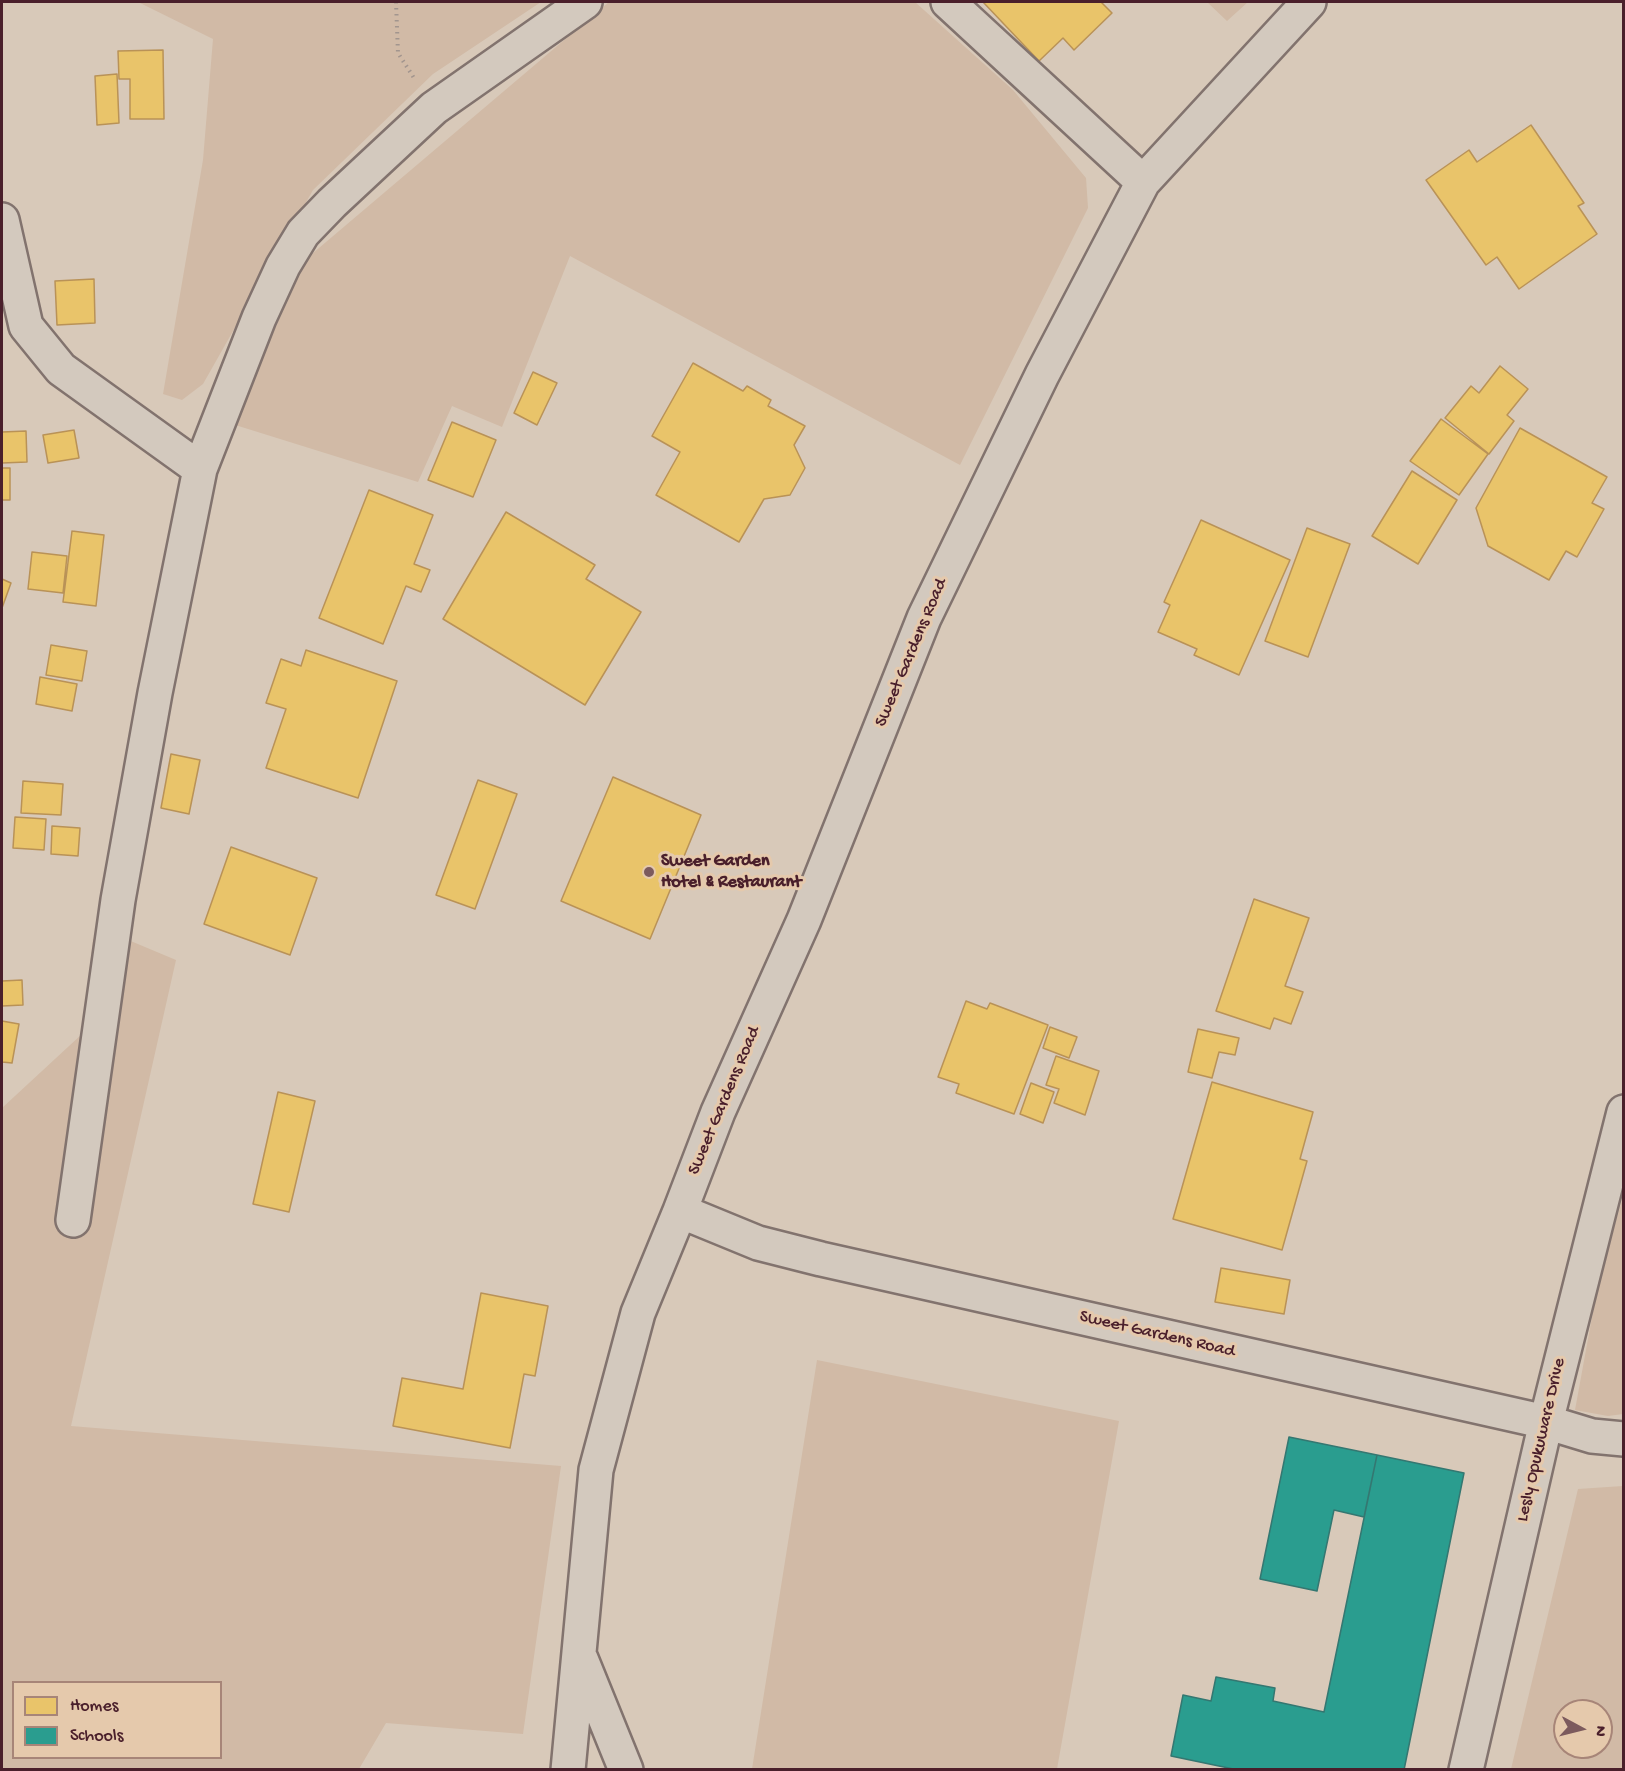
<!DOCTYPE html>
<style>
body{margin:0}
#map{position:relative;width:1625px;height:1771px;overflow:hidden;background:#d8c9b9;font-family:"Gochi Hand",sans-serif}
canvas{display:block}
.frame{position:absolute;inset:0;border:3px solid #4a1f2b;pointer-events:none}
.legend{position:absolute;left:12px;top:1681px;width:210px;height:78px;box-sizing:border-box;background:#e5c9ac;border:2px solid #a78578;margin:0;padding:8px 10px;list-style:none;font-size:18px;color:#4a1f2b}
.legend li{display:flex;align-items:center;gap:12px;height:30px}
.legend b{width:30px;border:2px solid #a78578}
.north{position:absolute;left:1553px;top:1699px;width:60px;height:60px;box-sizing:border-box;background:#e5c9ac;border:2px solid #a78578;border-radius:50%;rotate:97deg;font-size:16px;font-weight:700;line-height:24px;text-align:center;color:#4a1f2b}
.north::after{content:'';display:block;margin:auto;width:21px;height:27px;background:#7c5a5d;clip-path:polygon(50% 0,100% 100%,50% 72%,0 100%)}
</style>
<div id="map">
<canvas width="1625" height="1771"></canvas>
<div class="frame"></div>
<ul class="legend">
<li><b style="height:16px;background:#e9c46a"></b>Homes</li>
<li><b style="height:16px;background:#2a9d8f"></b>Schools</li>
</ul>
<div class="north">N</div>
</div>
<script>
const ctx = document.querySelector('canvas').getContext('2d');
ctx.lineJoin = 'round';
function fillPath(path, color) { ctx.fillStyle = color; ctx.fill(path, 'evenodd'); }
const shape = rows => new Path2D(rows.map(r => 'M' + r).join(''));
function strokePath(path, color, width, dash) { ctx.strokeStyle = color; ctx.lineWidth = width; ctx.lineCap = dash ? 'butt' : 'round'; ctx.setLineDash(dash || []); ctx.stroke(path); }
function write(font, color, halo, rows, align = 'center') {
  ctx.font = font + ' "Gochi Hand",sans-serif'; ctx.lineWidth = 6; ctx.setLineDash([]); ctx.textBaseline = 'middle'; ctx.strokeStyle = halo; ctx.fillStyle = color; for (const [text, x, y, turn = 0] of rows) {
    ctx.save(); ctx.translate(x, y); ctx.rotate((+turn || 0) * Math.PI / 180); ctx.textAlign = isNaN(turn) ? turn : align; if (halo) ctx.strokeText(text, 0, 0); ctx.fillText(text, 0, 0); ctx.restore();
  }
}
const green = shape([
 [138,2,541,2,433,74,313,190,203,384,182,400,163,394,203,160,213,39],
 [609,2,915,2,1013,90,1086,178,1088,208,960,465,570,256,502,427,452,406,418,482,232,424,306,259],
 [1207,2,1248,2,1227,21],
 [114,934,176,960,71,1426,561,1466,523,1734,386,1723,359,1769,2,1770,2,1108,82,1034,93,939],
 [14,1682,220,1682,220,1758,14,1758],
 [1623,1197,1623,1414,1608,1416,1575,1410,1599,1279],
 [817,1360,1119,1421,1057,1769,752,1769],
 [1623,1486,1623,1769,1511,1769,1578,1489],
 [1565,1711,1601,1711,1601,1747,1565,1747]
]);
const homes = shape([
 [983,2,1101,2,1112,13,1074,50,1063,38,1039,61,983,2],
 [163,50,164,119,130,119,130,79,119,79,118,51,163,50],
 [117,74,119,123,97,125,95,76,117,74],
 [1531,125,1584,203,1578,206,1597,234,1519,289,1497,257,1486,265,1426,180,1469,150,1477,162,1531,125],
 [94,279,95,323,57,325,55,281,94,279],
 [693,363,743,391,747,386,771,400,768,406,805,426,794,445,805,468,790,495,764,499,739,542,656,495,680,452,652,436,693,363],
 [1500,366,1528,389,1507,415,1514,421,1489,454,1445,418,1471,386,1479,393,1500,366],
 [533,372,557,383,537,425,514,413,533,372],
 [1441,419,1488,454,1459,495,1410,461,1441,419],
 [452,422,496,440,473,497,428,480,452,422],
 [1520,428,1607,477,1592,503,1604,509,1577,557,1566,551,1549,580,1488,546,1476,508,1520,428],
 [74,430,79,458,48,463,43,435,74,430],
 [26,431,27,462,2,463,2,432,26,431],
 [2,468,10,468,10,500,2,500,2,468],
 [1412,471,1457,500,1418,564,1372,536,1412,471],
 [369,490,433,515,414,564,430,570,421,592,406,586,383,644,319,618,369,490],
 [506,512,595,565,586,579,641,612,585,705,443,619,506,512],
 [1201,520,1290,560,1239,675,1194,655,1197,649,1158,632,1170,605,1164,602,1201,520],
 [1307,528,1350,544,1308,657,1265,641,1307,528],
 [72,531,104,535,96,606,63,602,72,531],
 [32,552,67,556,63,593,28,589,32,552],
 [2,579,11,583,2,608,2,579],
 [51,645,87,651,82,681,46,675,51,645],
 [306,650,397,681,358,798,266,768,286,709,266,703,281,659,301,666,306,650],
 [40,677,77,684,72,711,36,704,40,677],
 [171,754,200,760,189,814,161,808,171,754],
 [613,777,701,815,650,939,561,901,613,777],
 [478,780,517,794,475,909,436,895,478,780],
 [23,781,63,784,61,815,21,813,23,781],
 [15,817,46,819,44,850,13,848,15,817],
 [52,826,80,828,78,856,51,854,52,826],
 [231,847,317,878,290,955,204,924,231,847],
 [1254,899,1309,918,1285,986,1303,992,1291,1024,1274,1018,1270,1029,1216,1011,1254,899],
 [22,980,23,1005,2,1006,2,981,22,980],
 [966,1001,987,1009,990,1003,1048,1025,1014,1114,956,1093,959,1084,938,1077,966,1001],
 [2,1021,19,1024,12,1063,2,1062,2,1021],
 [1050,1027,1077,1037,1069,1058,1043,1048,1050,1027],
 [1198,1029,1239,1038,1235,1055,1219,1052,1212,1078,1188,1072,1198,1029],
 [1056,1056,1099,1071,1085,1115,1054,1103,1059,1089,1046,1085,1056,1056],
 [1212,1082,1313,1112,1300,1159,1307,1161,1282,1250,1173,1219,1212,1082],
 [1031,1083,1054,1092,1043,1123,1020,1114,1031,1083],
 [278,1092,315,1101,289,1212,253,1204,278,1092],
 [1221,1268,1290,1280,1284,1314,1215,1302,1221,1268],
 [481,1293,548,1306,535,1376,524,1374,510,1448,393,1426,402,1378,463,1389,481,1293]
]);
const schools = shape([
 [1289,1437,1377,1455,1364,1517,1334,1510,1317,1591,1260,1579,1289,1437],
 [1377,1455,1464,1473,1404,1770,1238,1770,1171,1756,1183,1695,1211,1701,1216,1677,1275,1688,1273,1701,1324,1712,1377,1455]
]);
const path = shape([
 [396,2,398,53,414,78]
]);
const minor = shape([
 [948,2,1143,182],
 [1309,2,1143,182,1042,375,924,618,804,920,718,1112,680,1211,758,1243,821,1259,1546,1422,1592,1436,1624,1439],
 [2,220,26,326,61,369,200,469],
 [73,1220,118,900,155,693,200,469,259,318,283,266,303,233,332,203,434,108,585,2],
 [581,1659,626,1770],
 [568,1770,596,1470,638,1313,680,1211],
 [1466,1770,1546,1422,1624,1112]
]);
const markers = [
 [649,872,6,"#7c5a5d"]
];
const streetNames = [
 ["Sweet Gardens Road",912,653,-67],
 ["Sweet Gardens Road",725,1101,-67],
 ["Sweet Gardens Road",1157,1335,13],
 ["Lesly Opukuware Drive",1542,1440,-77]
];
const poiNames = [
 ["Sweet Garden",661,862],
 ["Hotel & Restaurant",661,883]
];
fillPath(green, '#d1baa6');
fillPath(homes, '#e9c46a');
strokePath(homes, '#b99257', 1.5);
fillPath(schools, '#2a9d8f');
strokePath(schools, '#347771', 1.5);
strokePath(minor, '#82736e', 38);
strokePath(path, '#a2958e', 4, [1.5, 4.5]);
strokePath(minor, '#d3c9be', 33);
for (const [x, y, r, color] of markers) { const dot = new Path2D(); dot.arc(x, y, r, 0, 2 * Math.PI); ctx.fillStyle = color; ctx.fill(dot); strokePath(dot, '#e5c9ac', 2); }
write('18px', '#4a1f2b', '#e5c9ac', streetNames);
write('bold 18px', '#4a1f2b', '#e5c9ac', poiNames, 'left');
</script>
